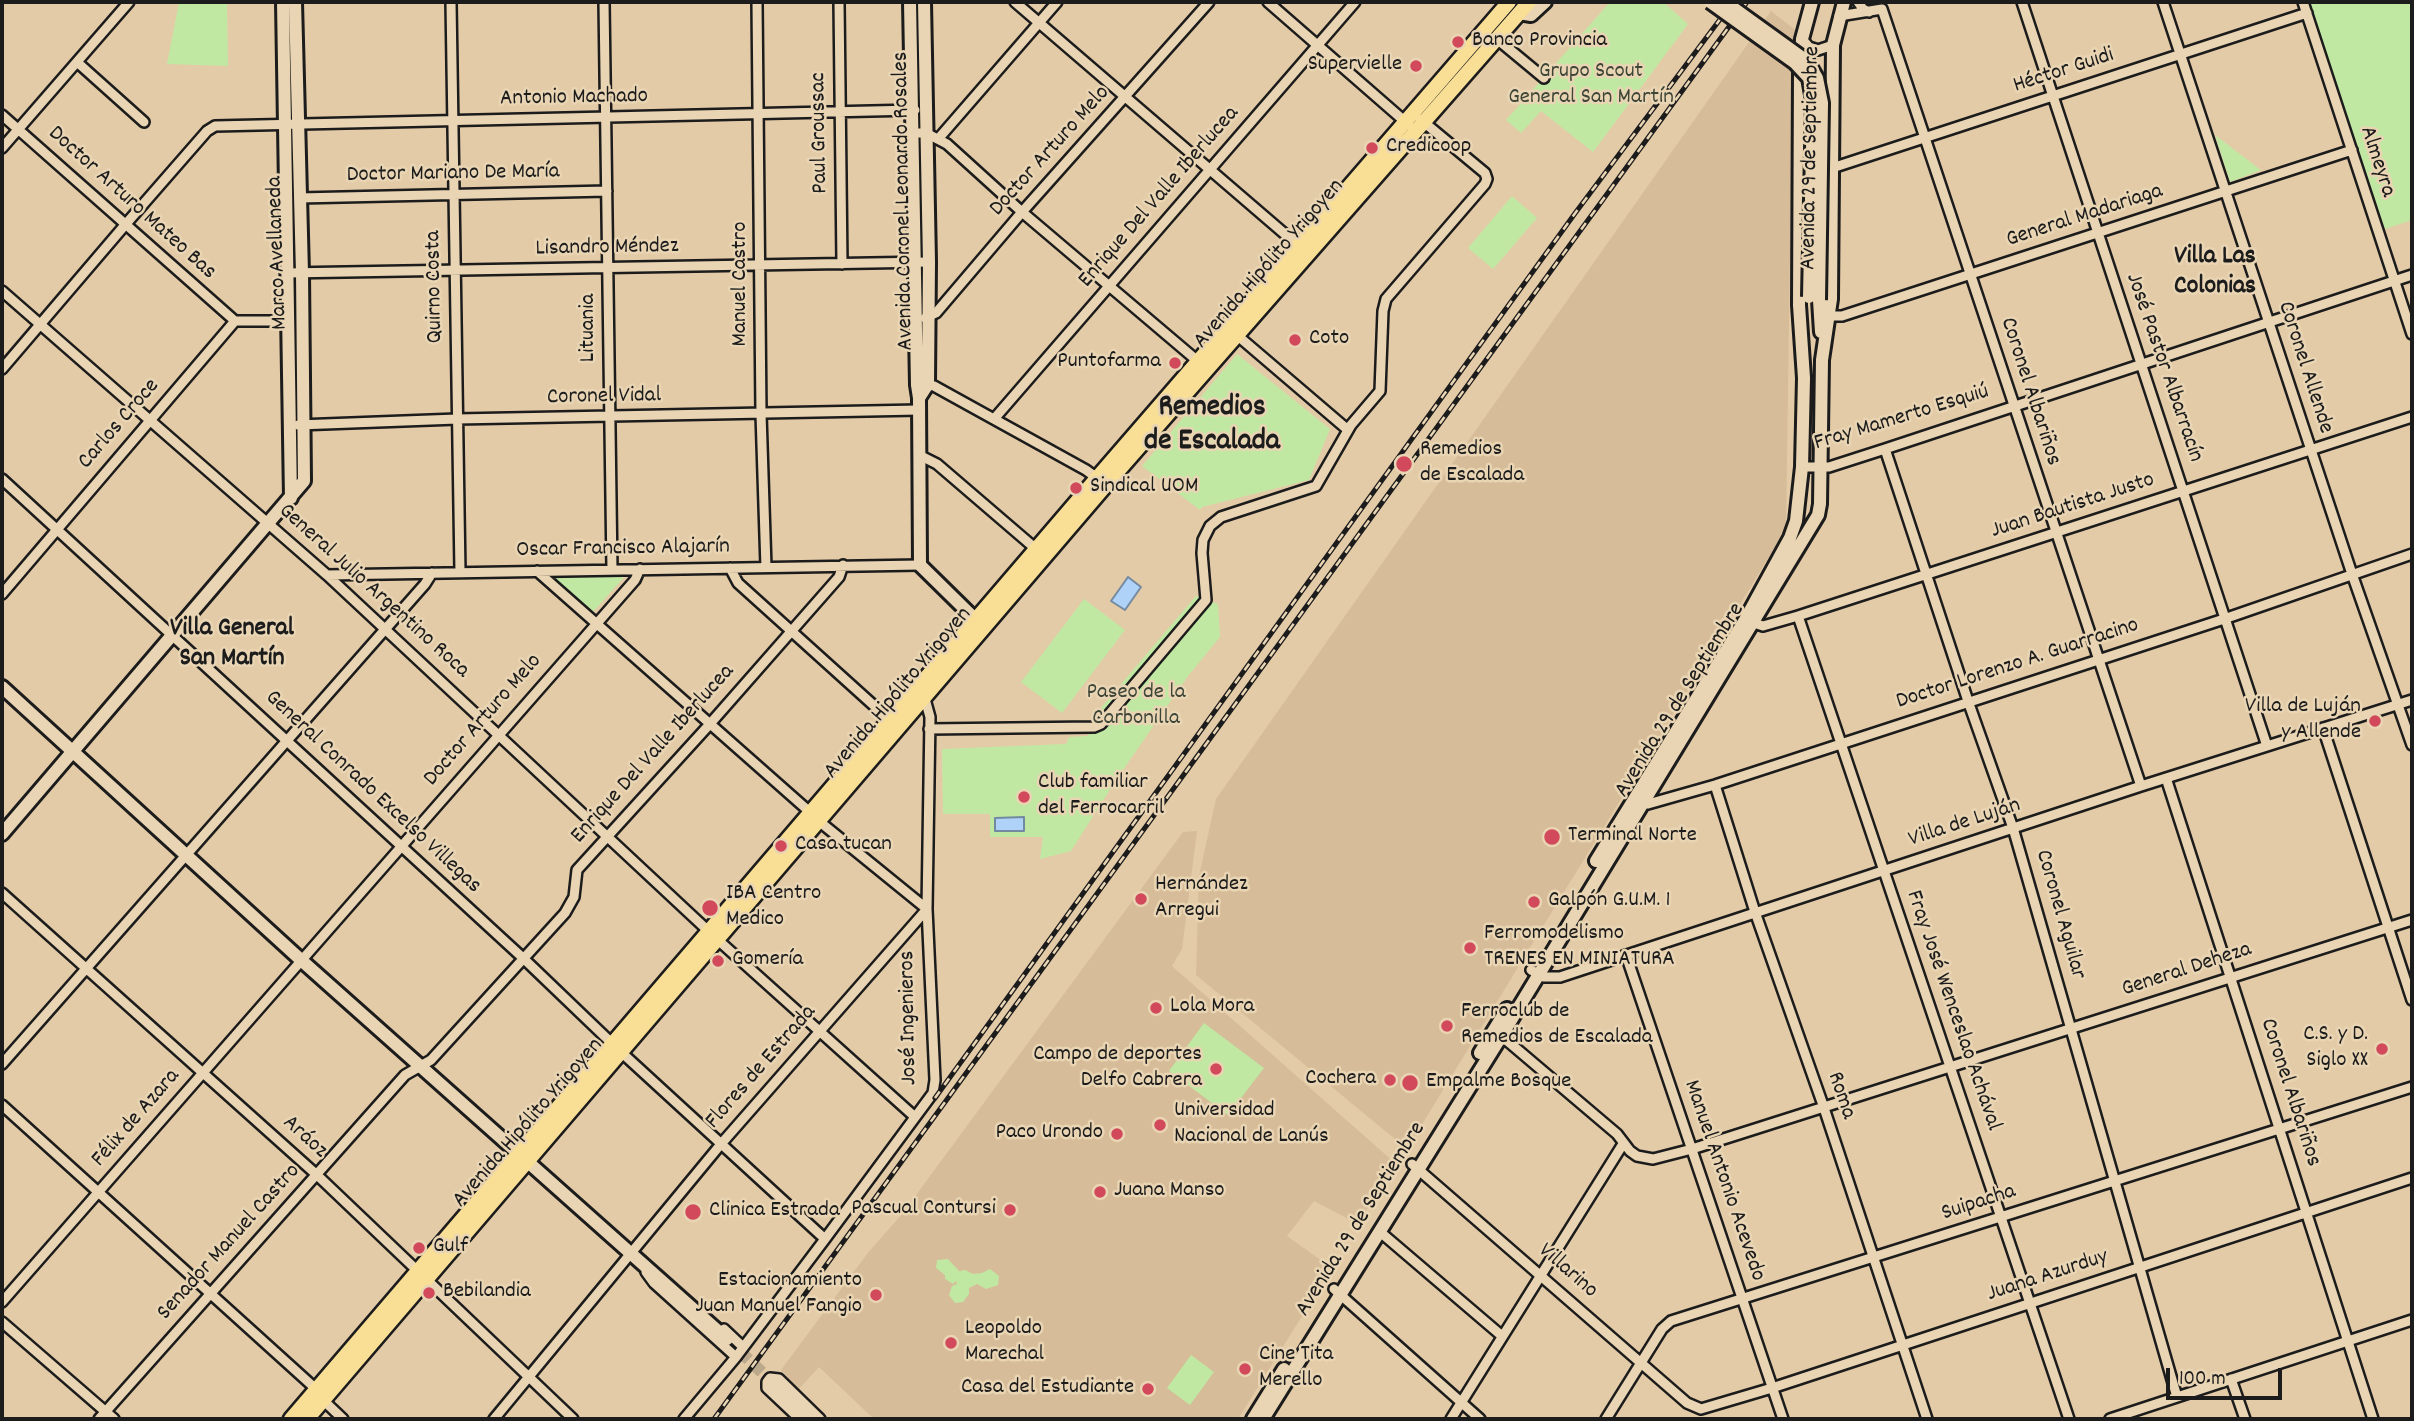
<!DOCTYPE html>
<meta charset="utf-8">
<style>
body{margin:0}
#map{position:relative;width:2414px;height:1421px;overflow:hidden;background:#e4cba7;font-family:Dekko,sans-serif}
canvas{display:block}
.frame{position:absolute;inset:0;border:4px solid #1c1c1c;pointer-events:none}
.scale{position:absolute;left:2166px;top:1368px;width:116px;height:32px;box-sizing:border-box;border:4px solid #1c1c1c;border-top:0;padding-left:9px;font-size:21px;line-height:24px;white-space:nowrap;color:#1c1c1c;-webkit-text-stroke:5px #e9d5b3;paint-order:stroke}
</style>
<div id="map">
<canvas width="2414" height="1421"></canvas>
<div class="frame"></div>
<div class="scale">100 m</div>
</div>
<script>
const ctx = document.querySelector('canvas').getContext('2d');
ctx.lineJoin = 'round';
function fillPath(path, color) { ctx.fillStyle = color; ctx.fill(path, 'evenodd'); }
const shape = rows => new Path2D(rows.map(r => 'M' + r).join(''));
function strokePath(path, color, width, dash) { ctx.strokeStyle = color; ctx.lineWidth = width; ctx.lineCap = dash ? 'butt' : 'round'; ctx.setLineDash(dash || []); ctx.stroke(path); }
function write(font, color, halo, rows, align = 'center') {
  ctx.font = font + ' Dekko,sans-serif'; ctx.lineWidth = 5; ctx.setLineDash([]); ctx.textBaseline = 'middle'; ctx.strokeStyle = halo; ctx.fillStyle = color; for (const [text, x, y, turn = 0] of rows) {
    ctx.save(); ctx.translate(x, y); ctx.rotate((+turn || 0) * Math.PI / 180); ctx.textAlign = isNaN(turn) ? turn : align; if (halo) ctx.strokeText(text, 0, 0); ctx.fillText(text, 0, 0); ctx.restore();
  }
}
const built = shape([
 [1771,11,1804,37,1795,74,1791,184,1786,529,1407,1149,1196,975,1199,876,1216,799],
 [1197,831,1182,949,1172,966,1395,1163,1358,1224,1314,1201,1287,1236,1332,1268,1238,1419,874,1419,819,1367,795,1393,785,1383,788,1377,781,1370,867,1254,902,1214,947,1153,1183,832]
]);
const green = shape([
 [179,2,227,2,228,66,167,64],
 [1610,2,1663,2,1688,24,1593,152,1541,111,1521,133,1506,120],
 [2308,2,2412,2,2412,220,2385,229],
 [2215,135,2261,170,2230,182],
 [1512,196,1537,218,1493,269,1468,248],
 [1237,354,1330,429,1309,480,1202,507,1200,510,1142,466],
 [552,576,625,576,593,612],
 [1196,596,1218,604,1220,637,1188,676,1116,780,1071,851,1040,859,1043,837,990,837,990,814,943,814,942,749,1066,744,1069,737,1088,736,1093,717],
 [1084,599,1125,630,1062,713,1021,682],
 [1204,1023,1264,1068,1228,1115,1169,1071],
 [948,1259,959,1271,965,1270,973,1274,982,1273,990,1269,999,1276,998,1285,986,1289,977,1284,969,1288,969,1294,963,1302,955,1303,949,1295,952,1286,957,1284,956,1281,953,1284,945,1279,945,1275,936,1268,937,1260],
 [1191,1355,1214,1372,1190,1405,1167,1388]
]);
const water = shape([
 [1128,577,1141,587,1125,610,1111,601,1128,577],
 [1024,817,1024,831,995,831,995,818,1024,817]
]);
const secondaryTunnel = shape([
 [727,1339,772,1382]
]);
const street = shape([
 [451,2,460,572],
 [604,2,612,570],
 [757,2,761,414,766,567],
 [839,2,842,264],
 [1015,2,1300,247],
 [1268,2,1409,125],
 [1858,2,1863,9,1869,12],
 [2022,2,2267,746],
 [2163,2,2352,574,2412,745],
 [2303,2,2412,334],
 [1839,16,1882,9,2141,786],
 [1497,39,1544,78],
 [1802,39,1809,47,1818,50,1833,45],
 [77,62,144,122],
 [2,115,235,321],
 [912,133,926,133,947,144,1022,212,1200,363],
 [939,138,1057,2],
 [2,148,129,2],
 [1832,168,2307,13],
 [299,198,607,191],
 [287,273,929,262],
 [2,291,327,575,718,940,915,1117],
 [1829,316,1842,316,2352,150],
 [925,318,936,313,1022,212,1209,2],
 [1238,336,1348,430],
 [2,369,125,225,207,131,215,126,915,110],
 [922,384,934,386,1086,470,1097,478],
 [994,419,1355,2],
 [298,425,457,419,919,410],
 [1885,449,1968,701,2013,828,2177,1397],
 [919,455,937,464,1036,549],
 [1802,467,1829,467,1885,449,2412,275],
 [2,479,523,958,621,1052,825,1239],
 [730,568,738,583,891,721],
 [537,571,811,813],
 [327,575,920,565],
 [2,594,235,321,287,321],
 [1798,616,2069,1419],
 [1748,621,1763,626,1798,616,2412,417],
 [2323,728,2412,1000],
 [929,729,1094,727,1101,724,1206,600,1202,553,1203,540,1210,526,1221,517,1316,486,1351,425,1380,391,1383,311,1386,299,1485,184,1487,179,1485,173,1420,119],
 [2166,778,2373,1419],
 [1715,785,1755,912,1823,1105,1927,1419],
 [1639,802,1648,804,1715,785,2224,619,2412,554],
 [820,822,927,909],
 [2,893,317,1175,573,1419],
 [1626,955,1783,1419],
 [1531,970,1544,977,1560,977,2141,786,2412,700],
 [1498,1033,1617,1134,1630,1151,1637,1156,1653,1159,1692,1149,2412,920],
 [2,1064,425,584,432,573],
 [2,1105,316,1389],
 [1412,1164,1687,1403,1701,1409,1772,1388,2412,1178],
 [1379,1231,1502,1336],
 [646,1272,654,1283,736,1357],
 [1334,1289,1480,1419],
 [2,1302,635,580,640,569],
 [2,1322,114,1419],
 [724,1329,743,1347],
 [2231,1379,2245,1419],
 [323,1400,343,1419],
 [99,1419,405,1075,431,1060,565,913,574,897,577,870,709,725,839,577,843,565],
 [494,1419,721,1144,927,909],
 [684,1419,736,1357,825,1239,933,1093,935,1080,927,909,930,717,925,699],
 [800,1419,767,1388,767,1382,770,1378,779,1379,820,1419],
 [1451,1419,1623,1144],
 [1606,1419,1662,1329,1671,1321,2412,1087],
 [2110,1419,2412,1320]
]);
const secondary = shape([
 [283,2,291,498],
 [910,2,917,385,919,398,920,565,982,626],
 [1519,13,1531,15,1545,2],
 [1819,300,1821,332],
 [919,398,928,384,929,262,924,2],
 [2,687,301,960,727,1339],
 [2,834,304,481,302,273,295,2],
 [1596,861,1745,620,1790,538,1796,521,1802,467,1804,378,1799,305,1800,73,1802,39,1812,2],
 [1480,1053,1507,1009],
 [772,1382,810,1419],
 [1253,1419,1284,1369],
 [1263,1419,1502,1035,1818,515,1820,504,1822,360,1831,299,1833,45,1844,2]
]);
const primary = shape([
 [291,1419,1097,478,1509,2],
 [307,1419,1111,479,1529,2]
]);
const rail = shape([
 [935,1098,1576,212,1733,2],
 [714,1419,1747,2]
]);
const secondaryBridge = shape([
 [1710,2,1795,63,1809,78,1813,101,1809,297],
 [1725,2,1807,61,1817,78,1822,103,1819,300]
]);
const markers = [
 [1458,42,7,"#d1495b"],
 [1416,66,7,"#d1495b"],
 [1372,148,7,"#d1495b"],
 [1295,340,7,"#d1495b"],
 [1175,363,7,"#d1495b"],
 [1404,464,9,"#d1495b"],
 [1076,488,7,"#d1495b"],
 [2375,721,7,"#d1495b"],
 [1024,797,7,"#d1495b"],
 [1552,837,9,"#d1495b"],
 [781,846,7,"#d1495b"],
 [1141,899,7,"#d1495b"],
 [1534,902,7,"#d1495b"],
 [710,908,9,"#d1495b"],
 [1470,948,7,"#d1495b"],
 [718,961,7,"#d1495b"],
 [1156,1008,7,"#d1495b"],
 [1447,1026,7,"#d1495b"],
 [2382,1049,7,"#d1495b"],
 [1216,1069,7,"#d1495b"],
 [1390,1080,7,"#d1495b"],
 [1410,1083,9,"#d1495b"],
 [1160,1125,7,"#d1495b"],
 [1117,1134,7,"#d1495b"],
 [1100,1192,7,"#d1495b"],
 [1010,1210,7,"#d1495b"],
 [693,1212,9,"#d1495b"],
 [419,1248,7,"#d1495b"],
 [429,1293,7,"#d1495b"],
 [876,1295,7,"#d1495b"],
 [951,1343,7,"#d1495b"],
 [1245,1369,7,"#d1495b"],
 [1148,1389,7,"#d1495b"]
];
const poiNames = [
 ["Banco Provincia",1472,42],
 ["Supervielle",1402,66,"right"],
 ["Credicoop",1386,148],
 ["Coto",1309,340],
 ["Puntofarma",1161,363,"right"],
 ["Remedios",1420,451],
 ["de Escalada",1420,477],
 ["Sindical UOM",1090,488],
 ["Villa de Luján",2361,708,"right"],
 ["y Allende",2361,734,"right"],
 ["Club familiar",1038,784],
 ["del Ferrocarril",1038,810],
 ["Terminal Norte",1568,837],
 ["Casa tucan",795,846],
 ["Hernández",1155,886],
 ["Arregui",1155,912],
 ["IBA Centro",726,895],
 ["Medico",726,921],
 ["Galpón G.U.M. 1",1548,902],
 ["Ferromodelismo",1484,935],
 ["TRENES EN MINIATURA",1484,961],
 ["Gomería",732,961],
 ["Lola Mora",1170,1008],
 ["Ferroclub de",1461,1013],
 ["Remedios de Escalada",1461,1039],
 ["C.S. y D.",2368,1036,"right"],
 ["Siglo XX",2368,1062,"right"],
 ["Campo de deportes",1202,1056,"right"],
 ["Delfo Cabrera",1202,1082,"right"],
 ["Cochera",1376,1080,"right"],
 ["Empalme Bosque",1426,1083],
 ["Universidad",1174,1112],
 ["Nacional de Lanús",1174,1138],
 ["Paco Urondo",1103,1134,"right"],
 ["Juana Manso",1114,1192],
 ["Pascual Contursi",996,1210,"right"],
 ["Clinica Estrada",709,1212],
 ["Gulf",433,1248],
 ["Estacionamiento",862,1282,"right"],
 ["Juan Manuel Fangio",862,1308,"right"],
 ["Bebilandia",443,1293],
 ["Leopoldo",965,1330],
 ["Marechal",965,1356],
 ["Cine Tita",1259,1356],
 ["Merello",1259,1382],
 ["Casa del Estudiante",1134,1389,"right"]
];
const streetNames = [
 ["Héctor Guidi",2064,72,-18],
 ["Antonio Machado",574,99,-1],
 ["Paul Groussac",821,133,-91],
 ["Doctor Arturo Melo",1051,152,-48],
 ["Avenida 29 de Septiembre",1812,158,-89],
 ["Almeyra",2376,162,72],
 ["Doctor Mariano De María",453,175,-1],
 ["Enrique Del Valle Iberlucea",1160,198,-49],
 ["Avenida Coronel Leonardo Rosales",905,201,-91],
 ["Doctor Arturo Mateo Bas",131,204,42],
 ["General Madariaga",2085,217,-18],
 ["Lisandro Méndez",607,249,-1],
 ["Marco Avellaneda",279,253,-92],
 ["Avenida Hipólito Yrigoyen",1270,265,-49],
 ["Manuel Castro",742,284,-90],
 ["Quirno Costa",436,287,-91],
 ["Lituania",590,328,-90],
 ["José Pastor Albarracín",2163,368,71],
 ["Coronel Allende",2304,368,72],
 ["Coronel Albariños",2029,392,72],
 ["Coronel Vidal",604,398,-1],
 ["Fray Mamerto Esquiú",1902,419,-17],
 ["Carlos Croce",120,425,-49],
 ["Juan Bautista Justo",2073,507,-18],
 ["Oscar Francisco Alajarín",623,550,-1],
 ["General Julio Argentino Roca",373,592,42],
 ["Doctor Lorenzo A. Guarracino",2018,665,-18],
 ["Avenida Hipólito Yrigoyen",899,694,-50],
 ["Avenida 29 de Septiembre",1681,701,-58],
 ["Doctor Arturo Melo",484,721,-49],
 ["Enrique Del Valle Iberlucea",654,755,-48],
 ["General Conrado Excelso Villegas",372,793,43],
 ["Villa de Luján",1965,824,-18],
 ["Coronel Aguilar",2059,915,74],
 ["General Deheza",2187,971,-18],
 ["Fray José Wenceslao Achával",1952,1011,71],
 ["José Ingenieros",910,1018,-91],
 ["Flores de Estrada",762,1068,-49],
 ["Coronel Albariños",2289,1093,72],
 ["Roma",1840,1096,71],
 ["Félix de Azara",137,1119,-49],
 ["Avenida Hipólito Yrigoyen",529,1124,-49],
 ["Aráoz",304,1138,42],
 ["Manuel Antonio Acevedo",1723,1181,71],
 ["Suipacha",1979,1204,-18],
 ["Avenida 29 de Septiembre",1362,1220,-58],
 ["Senador Manuel Castro",230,1243,-48],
 ["Villarino",1567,1272,41],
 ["Juana Azurduy",2048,1277,-18]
];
const parkNames = [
 ["Grupo Scout",1591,73],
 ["General San Martín",1591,99],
 ["Paseo de la",1136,694],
 ["Carbonilla",1136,720]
];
const quarterNames = [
 ["Villa Las",2215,258],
 ["Colonias",2215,288],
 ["Villa General",232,630],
 ["San Martín",232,660]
];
const districtNames = [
 ["Remedios",1212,410],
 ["de Escalada",1212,444]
];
fillPath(built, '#d6bc98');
fillPath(green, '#c1e8a3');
fillPath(water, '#afd3f8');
strokePath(water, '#748aa0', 2);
strokePath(secondaryTunnel, '#bca88b', 12, [12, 6]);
strokePath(street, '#1c1c1c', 14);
strokePath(secondary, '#1c1c1c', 18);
strokePath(primary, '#1c1c1c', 19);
strokePath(street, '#e9d5b3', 9);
strokePath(secondary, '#e9d5b3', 12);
strokePath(primary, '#f9df96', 14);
strokePath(rail, '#1c1c1c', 5);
strokePath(rail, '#e9d5b3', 2.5, [8]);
strokePath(secondaryBridge, '#1c1c1c', 18, []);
strokePath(secondaryBridge, '#e9d5b3', 12);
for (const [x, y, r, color] of markers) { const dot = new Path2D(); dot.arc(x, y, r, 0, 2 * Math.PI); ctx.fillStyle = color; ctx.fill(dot); strokePath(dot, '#e9d5b3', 2.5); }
write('23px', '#1c1c1c', '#e9d5b3', poiNames, 'left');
write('23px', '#1c1c1c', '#e9d5b3', streetNames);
write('23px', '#3d4537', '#e9d5b3', parkNames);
write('bold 26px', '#1c1c1c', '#e9d5b3', quarterNames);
write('bold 30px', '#1c1c1c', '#e9d5b3', districtNames);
</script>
